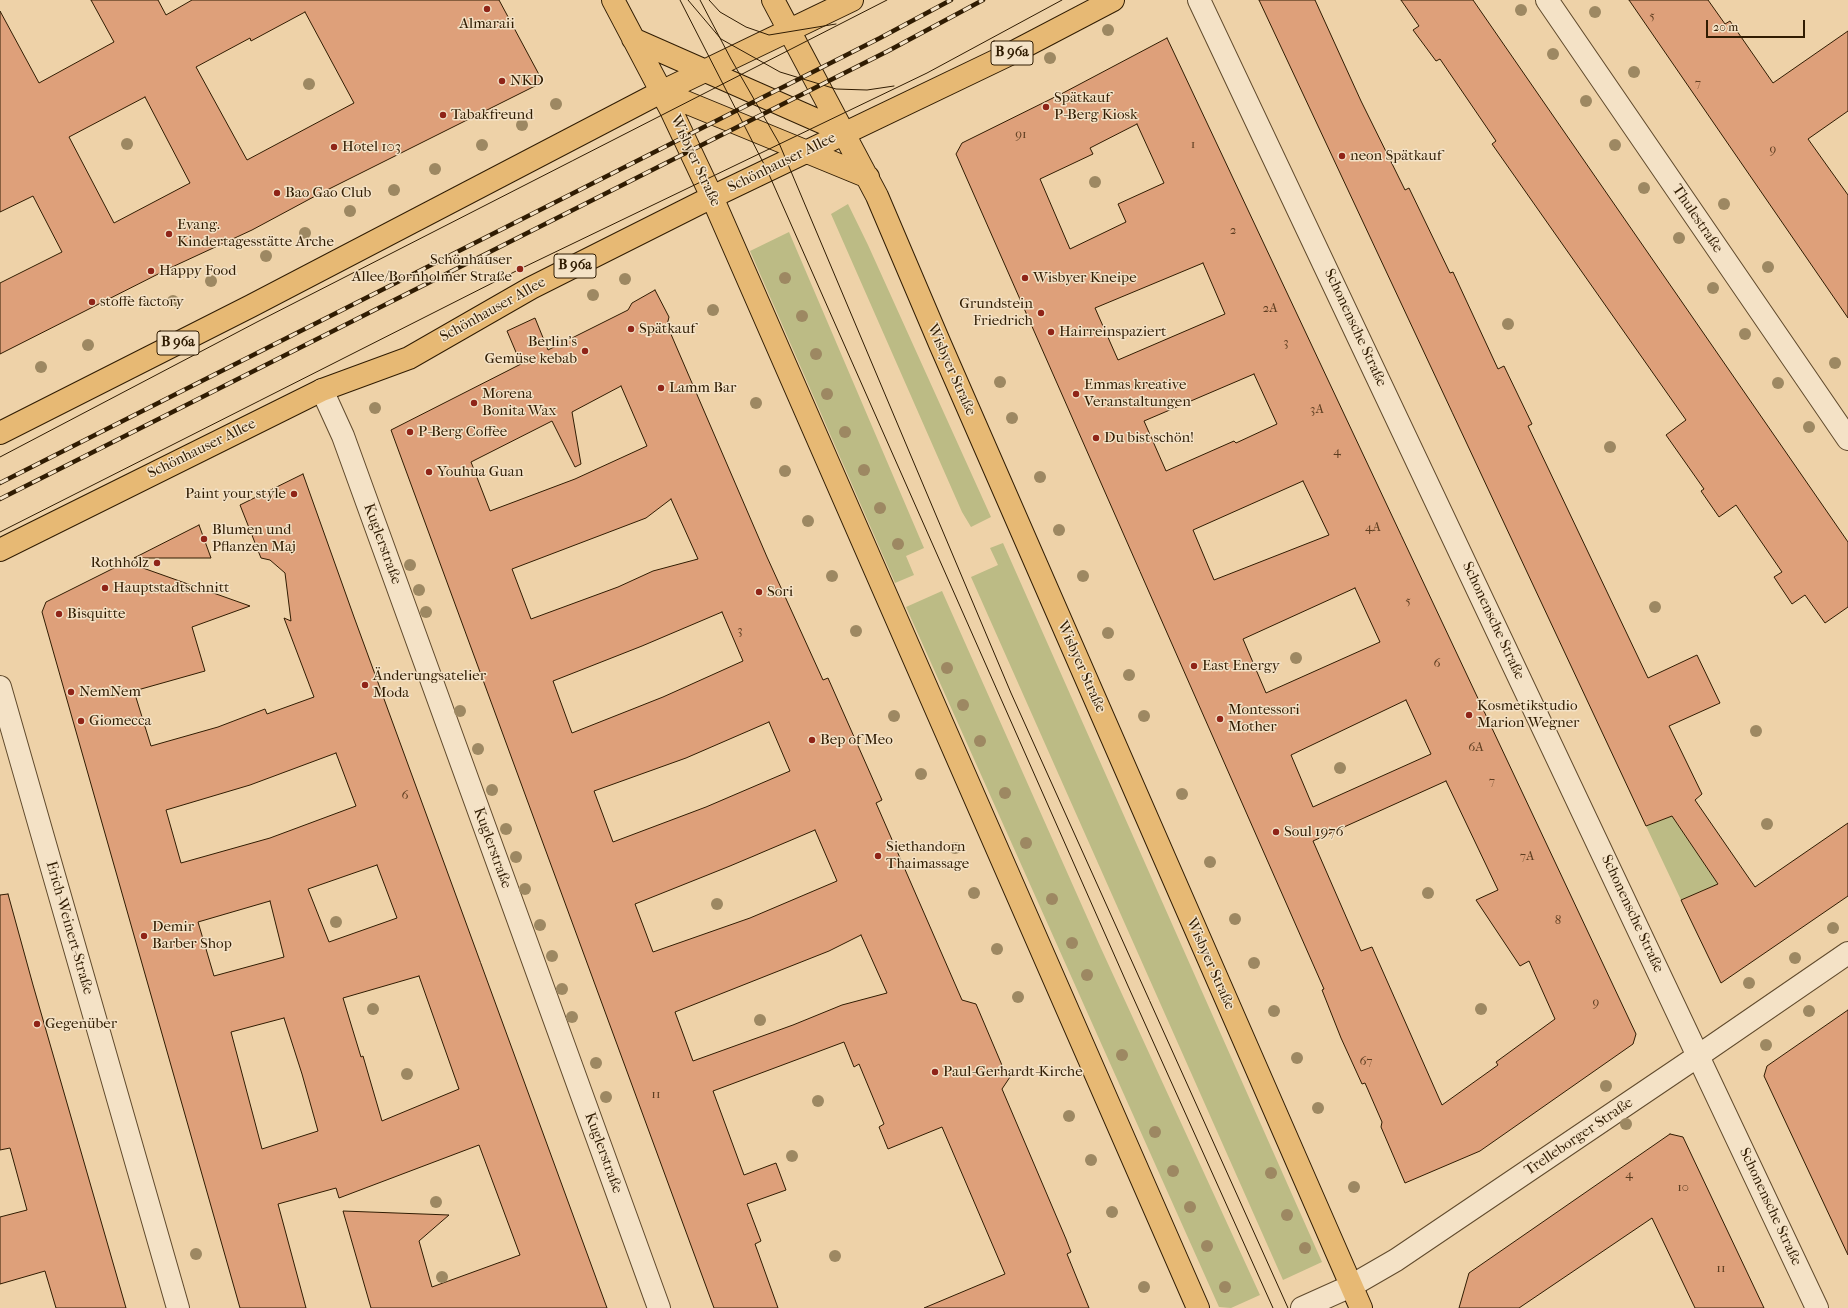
<!DOCTYPE html>
<meta charset="utf-8">
<style>
body{margin:0}
#map{position:relative;width:1848px;height:1308px;overflow:hidden;background:#eed2a8;font-family:"IM FELL French Canon",serif}
canvas{display:block}
.scale{position:absolute;left:1706px;top:20px;width:99px;height:18px;box-sizing:border-box;border:2px solid #301c02;border-top:0;padding-left:5px;font-size:12px;line-height:14px;white-space:nowrap;color:#301c02;-webkit-text-stroke:3px #f4e2c6;paint-order:stroke}
</style>
<div id="map">
<canvas width="1848" height="1308"></canvas>
<div class="scale">20 m</div>
</div>
<script>
const ctx = document.querySelector('canvas').getContext('2d');
ctx.lineJoin = 'round';
function fillPath(path, color) { ctx.fillStyle = color; ctx.fill(path, 'evenodd'); }
const shape = rows => new Path2D(rows.map(r => 'M' + r).join(''));
function strokePath(path, color, width, dash) { ctx.strokeStyle = color; ctx.lineWidth = width; ctx.lineCap = dash ? 'butt' : 'round'; ctx.setLineDash(dash || []); ctx.stroke(path); }
function write(font, color, halo, rows, align = 'center') {
  ctx.font = font + ' "IM FELL French Canon",serif'; ctx.lineWidth = 3; ctx.setLineDash([]); ctx.textBaseline = 'middle'; ctx.strokeStyle = halo; ctx.fillStyle = color; for (const [text, x, y, turn = 0] of rows) {
    ctx.save(); ctx.translate(x, y); ctx.rotate((+turn || 0) * Math.PI / 180); ctx.textAlign = isNaN(turn) ? turn : align; if (halo) ctx.strokeText(text, 0, 0); ctx.fillText(text, 0, 0); ctx.restore();
  }
}
const green = shape([
 [848,204,868,245,991,517,971,527,962,512,831,214],
 [789,232,924,548,906,556,914,575,895,583,750,251],
 [1003,543,1322,1262,1283,1280,971,577,998,565,990,548],
 [942,591,1099,944,1260,1295,1231,1308,1219,1307,906,607],
 [1672,816,1718,884,1681,900,1646,826]
]);
const building = shape([
 [91,0,158,0,166,15,192,0,499,0,543,82,319,194,252,230,170,268,0,354,0,283,62,252,33,196,0,212,0,11,39,83,114,42,91,0],
 [305,12,354,103,247,160,196,67,250,38,251,41,305,12],
 [145,97,190,183,114,223,69,137,145,97],
 [1259,0,1315,0,1361,101,1405,190,1409,188,1450,273,1453,272,1498,369,1504,366,1532,424,1528,426,1648,678,1697,655,1720,703,1669,726,1702,794,1695,800,1755,887,1848,823,1848,896,1721,983,1681,900,1718,884,1672,816,1646,826,1259,0],
 [1401,0,1473,0,1848,542,1848,607,1825,623,1805,595,1792,604,1774,577,1782,572,1736,505,1719,517,1701,491,1704,489,1666,435,1686,420,1492,144,1496,141,1440,59,1436,61,1413,30,1419,26,1401,0],
 [1629,0,1708,0,1725,24,1730,21,1773,83,1848,31,1848,111,1808,139,1848,195,1848,318,1629,0],
 [1167,38,1636,1034,1633,1044,1480,1151,1405,1183,1381,1127,1382,1122,1365,1083,1362,1084,1341,1038,1322,990,1324,989,956,154,962,143,1063,93,1167,38],
 [1137,124,1164,183,1118,204,1126,222,1070,249,1040,179,1093,154,1090,148,1137,124],
 [1203,263,1225,314,1118,360,1095,308,1203,263],
 [1254,374,1277,424,1236,443,1234,441,1166,471,1144,421,1254,374],
 [1303,481,1329,535,1214,580,1193,530,1303,481],
 [1355,588,1380,642,1266,693,1243,639,1355,588],
 [1406,700,1431,754,1313,807,1291,755,1406,700],
 [1446,781,1498,890,1476,900,1520,966,1529,961,1555,1019,1496,1062,1498,1065,1442,1105,1372,947,1361,951,1313,841,1446,781],
 [655,290,669,317,667,325,767,557,823,680,828,678,882,800,876,803,962,1000,976,1004,1004,1070,1012,1074,1002,1089,1066,1239,1071,1252,1067,1254,1089,1308,924,1308,1005,1274,942,1127,888,1149,879,1127,884,1124,859,1064,854,1067,844,1042,713,1091,744,1175,776,1163,786,1190,747,1204,761,1241,755,1244,778,1308,714,1308,391,430,521,364,507,331,535,318,548,350,628,310,632,303,655,290],
 [621,386,647,446,575,479,490,511,471,462,552,421,575,467,581,464,572,412,621,386],
 [671,499,698,559,653,571,618,587,531,619,512,569,646,518,671,499],
 [722,612,743,661,663,697,572,733,553,681,642,646,722,612],
 [769,722,790,771,706,807,613,842,594,791,686,758,769,722],
 [815,830,837,881,750,918,653,952,635,904,730,866,815,830],
 [861,935,887,993,842,1005,793,1025,693,1061,675,1012,829,951,861,935],
 [303,474,354,617,607,1308,371,1308,343,1211,449,1215,419,1241,432,1287,520,1255,479,1145,339,1198,336,1188,278,1204,306,1308,240,1308,42,612,46,602,126,562,250,606,192,627,205,671,134,691,151,746,218,727,265,709,267,714,314,697,284,618,291,621,285,573,270,560,261,558,240,505,303,474],
 [336,753,356,806,270,838,181,863,166,810,250,785,336,753],
 [377,865,397,918,329,942,308,889,377,865],
 [270,901,284,957,214,976,198,922,270,901],
 [419,976,459,1089,382,1121,363,1056,361,1057,343,998,419,976],
 [284,1018,302,1074,318,1131,262,1149,231,1032,284,1018],
 [199,525,211,558,134,558,199,525],
 [8,894,33,985,126,1308,56,1308,45,1271,0,1284,0,1217,27,1210,10,1148,0,1150,0,895,8,894],
 [1848,1010,1848,1255,1764,1076,1767,1066,1848,1010],
 [1670,1134,1683,1137,1764,1308,1695,1308,1652,1218,1519,1308,1459,1308,1469,1273,1670,1134]
]);
const minor = shape([
 [1199,0,1817,1308],
 [1547,0,1848,439],
 [322,390,343,436,659,1308],
 [0,687,178,1308],
 [1302,1308,1351,1286,1396,1260,1698,1056,1848,953]
]);
const major = shape([
 [613,0,671,110,712,197,1198,1308],
 [773,0,877,196,940,344,1361,1308],
 [633,39,844,132],
 [661,92,868,177],
 [0,433,251,306,661,92,852,0],
 [0,550,322,390,409,358,531,288,712,197,1010,54,1113,0]
]);
const tram = shape([
 [680,0,767,170,1128,986,1273,1308],
 [688,0,721,39,780,72,836,89,867,90,894,86],
 [700,0,731,59,779,143,1011,693,1288,1308],
 [709,0,720,12,746,27,769,35,836,24],
 [0,457,257,322,887,0],
 [0,532,520,269,927,73,1062,0]
]);
const rail = shape([
 [0,483,880,38,951,0],
 [0,499,888,51,983,0]
]);
const trees = [
 [1521,10],
 [1595,12],
 [1108,30],
 [1553,54],
 [1050,58],
 [1634,72],
 [309,84],
 [1586,101],
 [556,104],
 [522,125],
 [127,144],
 [482,145],
 [1615,145],
 [435,169],
 [1095,182],
 [1644,188],
 [394,190],
 [1724,204],
 [350,211],
 [305,233],
 [1679,238],
 [266,256],
 [1768,267],
 [785,278],
 [625,279],
 [211,281],
 [1713,288],
 [593,295],
 [173,301],
 [713,310],
 [802,316],
 [1508,324],
 [1745,334],
 [88,345],
 [816,354],
 [1835,363],
 [41,367],
 [1000,382],
 [1778,383],
 [827,394],
 [756,403],
 [375,408],
 [1012,418],
 [1809,427],
 [845,432],
 [1610,447],
 [864,470],
 [785,471],
 [1040,477],
 [880,508],
 [808,521],
 [1059,530],
 [898,544],
 [410,565],
 [832,576],
 [1083,576],
 [419,590],
 [1655,607],
 [426,612],
 [856,631],
 [1108,633],
 [1296,658],
 [947,668],
 [1129,675],
 [963,705],
 [460,711],
 [894,716],
 [1144,716],
 [1756,731],
 [980,741],
 [478,749],
 [1340,768],
 [921,774],
 [492,790],
 [1005,793],
 [1182,794],
 [1767,824],
 [506,829],
 [1026,843],
 [955,848],
 [516,857],
 [1210,862],
 [525,889],
 [974,893],
 [1428,893],
 [1052,899],
 [717,904],
 [1235,919],
 [336,922],
 [540,925],
 [1833,928],
 [1072,943],
 [997,949],
 [552,956],
 [1795,958],
 [1254,963],
 [1087,975],
 [1749,983],
 [562,989],
 [1018,997],
 [373,1009],
 [1481,1009],
 [1274,1011],
 [1809,1011],
 [572,1017],
 [760,1020],
 [1766,1045],
 [1122,1055],
 [1297,1058],
 [596,1063],
 [407,1074],
 [1606,1086],
 [606,1097],
 [818,1101],
 [1318,1108],
 [1069,1116],
 [1626,1124],
 [1155,1132],
 [792,1156],
 [1091,1160],
 [1173,1171],
 [1271,1173],
 [1354,1187],
 [436,1202],
 [1190,1207],
 [1112,1212],
 [1287,1215],
 [1207,1246],
 [1305,1248],
 [196,1254],
 [835,1256],
 [442,1277],
 [1144,1287],
 [1225,1287]
];
const markers = [
 [487,9,4,"#8f2418"],
 [502,81,4,"#8f2418"],
 [1046,107,4,"#8f2418"],
 [443,115,4,"#8f2418"],
 [334,147,4,"#8f2418"],
 [1342,156,4,"#8f2418"],
 [277,193,4,"#8f2418"],
 [169,234,4,"#8f2418"],
 [520,269,4,"#8f2418"],
 [151,271,4,"#8f2418"],
 [1025,278,4,"#8f2418"],
 [92,302,4,"#8f2418"],
 [1041,313,4,"#8f2418"],
 [631,329,4,"#8f2418"],
 [1051,332,4,"#8f2418"],
 [585,351,4,"#8f2418"],
 [661,388,4,"#8f2418"],
 [1076,394,4,"#8f2418"],
 [474,403,4,"#8f2418"],
 [410,432,4,"#8f2418"],
 [1096,438,4,"#8f2418"],
 [429,472,4,"#8f2418"],
 [294,494,4,"#8f2418"],
 [204,539,4,"#8f2418"],
 [157,563,4,"#8f2418"],
 [105,588,4,"#8f2418"],
 [759,592,4,"#8f2418"],
 [59,614,4,"#8f2418"],
 [1194,666,4,"#8f2418"],
 [365,685,4,"#8f2418"],
 [71,692,4,"#8f2418"],
 [1469,715,4,"#8f2418"],
 [1220,719,4,"#8f2418"],
 [81,721,4,"#8f2418"],
 [812,740,4,"#8f2418"],
 [1276,832,4,"#8f2418"],
 [878,856,4,"#8f2418"],
 [144,936,4,"#8f2418"],
 [37,1024,4,"#8f2418"],
 [935,1072,4,"#8f2418"]
];
const numberNames = [
 ["5",1652,17],
 ["7",1698,84],
 ["91",1021,135],
 ["1",1193,145],
 ["9",1773,150],
 ["2",1233,231],
 ["2A",1270,309],
 ["3",1286,343],
 ["3A",1317,410],
 ["4",1337,452],
 ["4A",1373,528],
 ["5",1408,602],
 ["3",740,631],
 ["6",1437,664],
 ["6A",1476,748],
 ["7",1492,782],
 ["6",405,796],
 ["7A",1527,857],
 ["8",1558,921],
 ["9",1596,1003],
 ["67",1366,1062],
 ["11",656,1095],
 ["4",1629,1175],
 ["10",1683,1188],
 ["11",1721,1269]
];
const shields = [
 [1012,53,42],
 [575,266,42],
 [178,343,42]
];
const shieldNames = [
 ["B 96a",1012,53],
 ["B 96a",575,266],
 ["B 96a",178,343]
];
const poiNames = [
 ["Almaraii",487,24,"center"],
 ["NKD",510,81],
 ["Spätkauf",1054,98],
 ["P-Berg Kiosk",1054,115],
 ["Tabakfreund",451,115],
 ["Hotel 103",342,147],
 ["neon Spätkauf",1350,156],
 ["Bao Gao Club",285,193],
 ["Evang.",177,225],
 ["Kindertagesstätte Arche",177,242],
 ["Schönhauser",512,260,"right"],
 ["Allee/Bornholmer Straße",512,277,"right"],
 ["Happy Food",159,271],
 ["Wisbyer Kneipe",1033,278],
 ["stoffe factory",100,302],
 ["Grundstein",1033,304,"right"],
 ["Friedrich",1033,321,"right"],
 ["Spätkauf",639,329],
 ["Hairreinspaziert",1059,332],
 ["Berlin's",577,342,"right"],
 ["Gemüse kebab",577,359,"right"],
 ["Emmas kreative",1084,385],
 ["Veranstaltungen",1084,402],
 ["Lamm Bar",669,388],
 ["Morena",482,394],
 ["Bonita Wax",482,411],
 ["P-Berg Coffee",418,432],
 ["Du bist schön!",1104,438],
 ["Youhua Guan",437,472],
 ["Paint your style",286,494,"right"],
 ["Blumen und",212,530],
 ["Pflanzen Maj",212,547],
 ["Rothholz",149,563,"right"],
 ["Hauptstadtschnitt",113,588],
 ["Sori",767,592],
 ["Bisquitte",67,614],
 ["East Energy",1202,666],
 ["Änderungsatelier",373,676],
 ["Moda",373,693],
 ["NemNem",79,692],
 ["Kosmetikstudio",1477,706],
 ["Marion Wegner",1477,723],
 ["Montessori",1228,710],
 ["Mother",1228,727],
 ["Giomecca",89,721],
 ["Bep of Meo",820,740],
 ["Soul 1976",1284,832],
 ["Siethandorn",886,847],
 ["Thaimassage",886,864],
 ["Demir",152,927],
 ["Barber Shop",152,944],
 ["Gegenüber",45,1024],
 ["Paul-Gerhardt-Kirche",943,1072]
];
const streetNames = [
 ["Wisbyer Straße",695,161,65],
 ["Schönhauser Allee",782,163,-26],
 ["Thulestraße",1697,219,56],
 ["Schönhauser Allee",493,310,-29],
 ["Schonensche Straße",1355,328,65],
 ["Wisbyer Straße",951,370,66],
 ["Schönhauser Allee",202,449,-26],
 ["Kuglerstraße",382,544,70],
 ["Schonensche Straße",1493,621,65],
 ["Wisbyer Straße",1081,667,66],
 ["Kuglerstraße",492,848,70],
 ["Schonensche Straße",1632,914,65],
 ["Erich-Weinert-Straße",69,928,74],
 ["Wisbyer Straße",1210,964,66],
 ["Trelleborger Straße",1579,1137,-34],
 ["Kuglerstraße",603,1153,70],
 ["Schonensche Straße",1770,1207,65]
];
fillPath(green, '#bcbb85');
fillPath(building, '#dea07a');
strokePath(building, '#301c02', 1);
strokePath(minor, '#604a2c', 24);
strokePath(major, '#301c02', 24);
strokePath(minor, '#f4e2c6', 22);
strokePath(major, '#e7b974', 22);
strokePath(tram, '#301c02', 1);
strokePath(rail, '#301c02', 4.5);
strokePath(rail, '#f4e2c6', 3, [9]);
ctx.fillStyle = '#9d8862';
for (const [x, y] of trees) { ctx.beginPath(); ctx.arc(x, y, 6, 0, 2 * Math.PI); ctx.fill(); }
for (const [x, y, r, color] of markers) { const dot = new Path2D(); dot.arc(x, y, r, 0, 2 * Math.PI); ctx.fillStyle = color; ctx.fill(dot); strokePath(dot, '#f4e2c6', 1.5); }
write('13px', '#5c3d20', null, numberNames);
for (const [x, y, w] of shields) { const box = new Path2D(); box.roundRect(x - w / 2, y - 12, w, 24, 3); ctx.fillStyle = '#f4e2c6'; ctx.fill(box); strokePath(box, '#301c02', 1); }
write('bold 14px', '#301c02', null, shieldNames);
write('15px', '#301c02', '#f4e2c6', poiNames, 'left');
write('15px', '#301c02', '#f4e2c6', streetNames);
</script>
